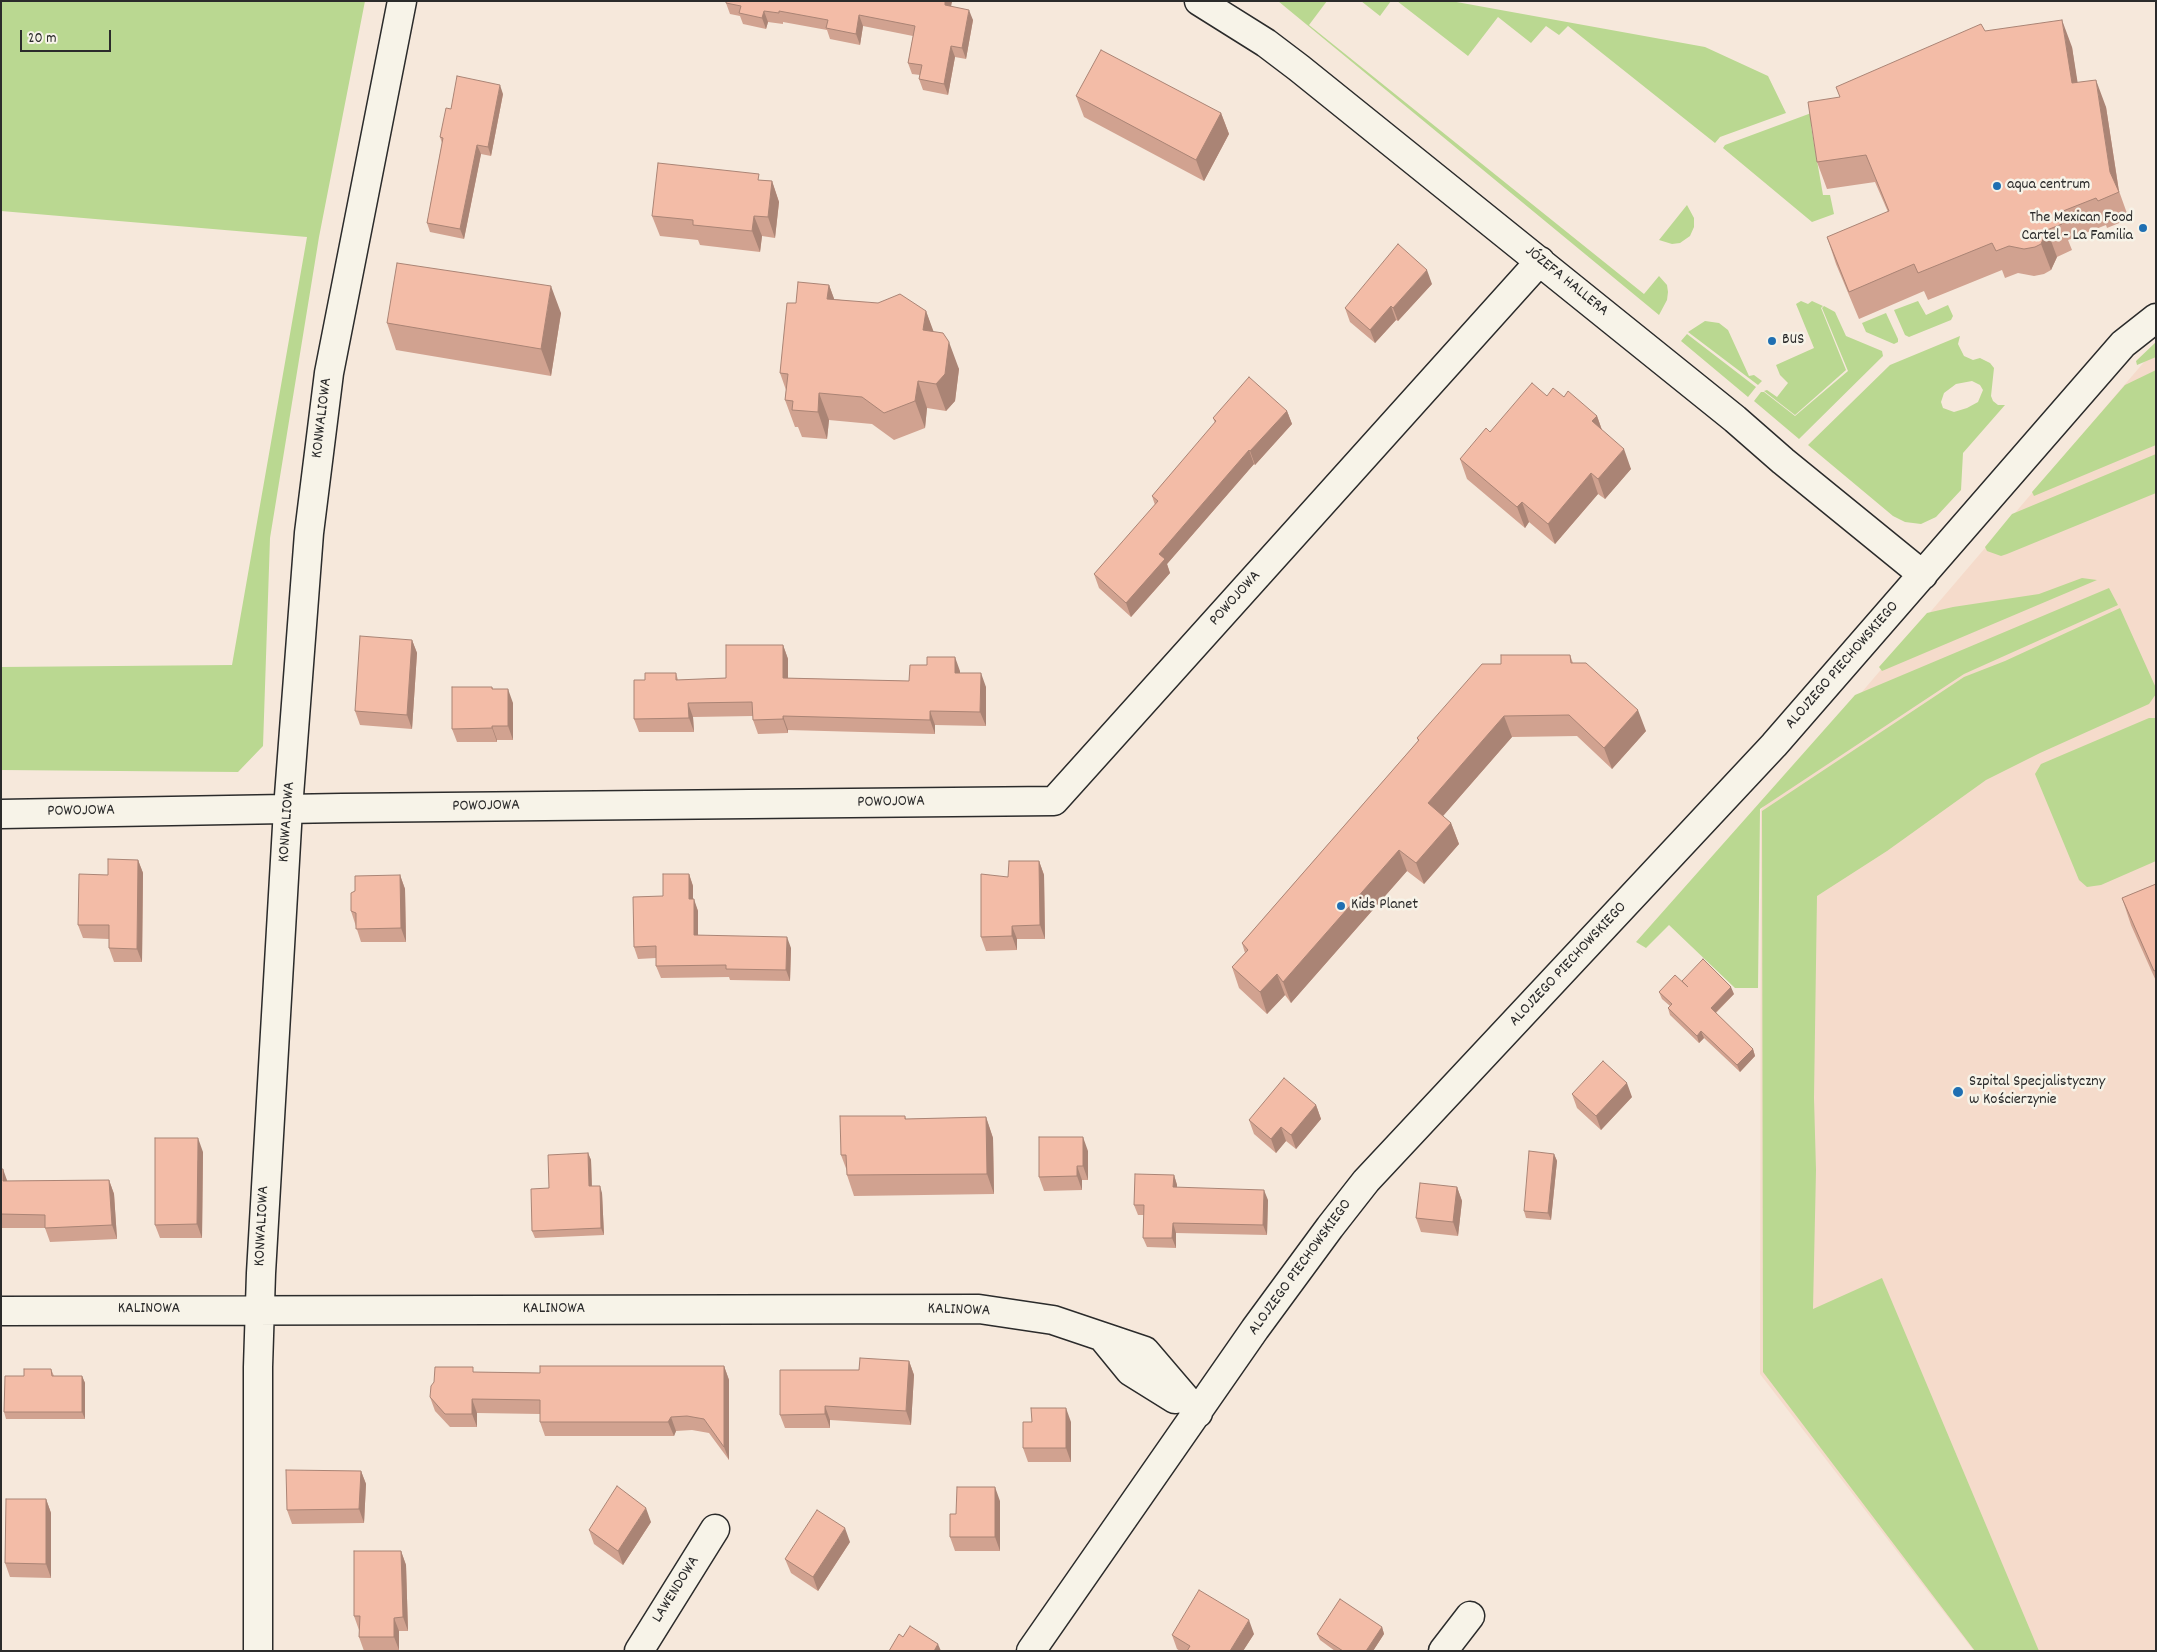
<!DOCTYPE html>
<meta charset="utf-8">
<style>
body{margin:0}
#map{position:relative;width:2157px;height:1652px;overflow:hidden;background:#f6e8db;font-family:Dekko,sans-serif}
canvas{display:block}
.frame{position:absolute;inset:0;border:2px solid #2b2b2b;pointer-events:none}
.scale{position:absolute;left:20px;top:30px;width:91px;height:22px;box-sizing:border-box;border:2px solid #2b2b2b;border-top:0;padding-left:6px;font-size:15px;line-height:18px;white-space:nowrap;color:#2b2b2b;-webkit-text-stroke:4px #f7f3e8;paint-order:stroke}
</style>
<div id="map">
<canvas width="2157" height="1652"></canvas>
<div class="frame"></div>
<div class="scale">20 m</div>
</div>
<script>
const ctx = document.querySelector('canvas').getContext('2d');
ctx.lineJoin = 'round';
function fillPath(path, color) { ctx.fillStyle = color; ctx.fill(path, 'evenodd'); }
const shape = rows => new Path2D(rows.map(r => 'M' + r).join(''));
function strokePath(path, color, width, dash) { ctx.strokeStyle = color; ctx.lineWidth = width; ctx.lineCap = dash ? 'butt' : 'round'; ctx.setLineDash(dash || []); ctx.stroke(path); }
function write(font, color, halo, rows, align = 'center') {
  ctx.font = font + ' Dekko,sans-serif'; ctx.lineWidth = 5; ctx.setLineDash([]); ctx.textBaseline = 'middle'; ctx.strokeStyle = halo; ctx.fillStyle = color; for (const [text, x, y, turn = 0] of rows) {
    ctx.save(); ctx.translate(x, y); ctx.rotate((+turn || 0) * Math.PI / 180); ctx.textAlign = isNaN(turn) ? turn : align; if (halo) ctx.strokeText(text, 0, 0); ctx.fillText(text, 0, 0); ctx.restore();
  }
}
const built = shape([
 [2156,348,2156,1651,1974,1651,1760,1374,1761,810]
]);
const green = shape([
 [1,1,365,1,319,237,270,538,263,746,238,772,1,770,1,667,232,665,307,237,1,211],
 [1278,1,1327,1,1309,25,1644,294,1659,276,1667,285,1668,292,1667,300,1659,315],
 [1361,1,1391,1,1380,16],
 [1397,1,1451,1,1705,47,1768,76,1786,113,1720,137,1715,143,1568,26,1559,35,1546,26,1531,43,1498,17,1468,56],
 [1814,112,1811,126,1823,195,1830,195,1834,214,1812,222,1723,148,1725,145],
 [1687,205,1694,218,1694,227,1690,236,1680,243,1672,244,1659,240],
 [1801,301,1808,304,1812,301,1823,306,1821,308,1846,370,1795,415,1764,391,1767,390,1777,397,1788,383,1780,375,1776,365,1814,348,1796,304],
 [1918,301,1926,315,1948,305,1953,316,1951,320,1909,337,1905,335,1894,310],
 [1824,306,1835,312,1846,336,1882,351,1883,356,1799,439,1754,401,1761,392,1764,392,1795,416,1848,371,1822,308],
 [1886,313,1898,339,1898,342,1894,344,1866,332,1862,323],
 [1705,321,1719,323,1728,330,1749,376,1754,375,1762,381,1758,385,1688,332],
 [1687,334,1756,387,1748,397,1681,341],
 [1960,336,1958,344,1964,356,1973,360,1980,358,1990,363,1994,368,1991,396,1993,401,1998,405,2005,405,1963,453,1961,490,1936,517,1921,524,1905,522,1893,516,1808,445,1890,365],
 [1972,381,1980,385,1983,390,1978,402,1967,408,1954,412,1943,408,1941,402,1944,393,1956,384],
 [2156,342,2156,357,2137,365,2136,361],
 [2156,370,2156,445,2034,496,2032,492,2125,385],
 [2156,454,2156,493,2007,554,2001,556,1987,551,1985,547,2012,514],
 [2082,578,2097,580,1882,671,1879,667,1927,613,1953,607,2039,594],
 [2109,588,2118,605,1964,674,1760,809,1758,988,1735,988,1669,925,1646,948,1636,942,1855,695],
 [2120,608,2156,688,2156,694,2149,704,2040,753,1986,780,1887,851,1817,896,1814,1098,1816,1170,1813,1309,1882,1278,2039,1651,1975,1651,1763,1372,1762,811,1964,677,2005,661],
 [2149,718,2156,718,2156,861,2101,885,2087,887,2079,880,2035,774,2041,764]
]);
const minor = shape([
 [1199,1,1266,43,1299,68,1735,419,1783,461,1923,575],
 [1,814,342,808,1054,801,1540,261],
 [1,1311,979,1309,1053,1320,1145,1351,1198,1413],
 [1103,1338,1130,1371,1175,1399],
 [258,1651,258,1367,261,1273,288,809,309,533,329,373,402,1],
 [639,1651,715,1529],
 [1031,1651,1255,1329,1330,1227,1366,1181,1774,745,2123,344,2156,318],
 [1443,1651,1470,1616]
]);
const wall = shape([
 [726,1,951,1,951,6,973,20,966,59,955,57,948,95,923,90,919,79,920,75,912,74,908,63,913,36,863,26,860,45,830,39,827,30,783,22,783,24,768,22,766,29,743,24,740,16,730,14,726,3],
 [1985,31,2072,47,2077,82,2106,107,2119,191,2129,219,2107,228,2106,225,2068,240,2072,250,2057,257,2051,270,2044,274,2034,276,2018,273,2005,278,2002,270,1928,300,1924,291,1859,319,1836,264,1827,237,1888,212,1875,182,1827,189,1817,162,1840,97],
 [503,94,491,156,481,154,464,239,430,232,427,223,442,143,440,137,451,109],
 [1076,96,1221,113,1229,134,1204,181,1084,117],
 [761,180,772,181,779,202,775,238,762,236,760,252,700,245,698,240,660,236,652,216],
 [1432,284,1398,321,1396,320,1375,343,1350,322,1345,308],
 [829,285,834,299,926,311,933,332,959,369,955,401,946,411,927,408,925,428,894,440,872,424,829,420,827,439,802,437,798,427,795,427,785,400,786,390,780,373,796,303],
 [561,313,551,376,396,350,387,323],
 [1547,396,1564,397,1597,416,1602,430,1631,469,1605,499,1598,494,1555,544,1529,522,1525,528,1467,479,1460,459,1490,432],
 [1287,411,1292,424,1255,465,1254,464,1167,564,1170,573,1131,617,1099,588,1094,574,1155,505,1152,496,1215,423,1213,418],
 [412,640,417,653,412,729,360,725,355,711],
 [783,645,788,659,788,678,909,681,960,671,960,673,986,687,986,726,935,725,935,734,788,730,788,733,758,734,753,720,753,716,693,717,694,732,639,732,634,719,645,680,676,673,678,680,726,678],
 [1570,655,1573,663,1646,731,1612,769,1577,736,1512,737,1443,816,1451,823,1459,844,1424,884,1407,871,1291,1003,1285,995,1267,1014,1239,988,1232,967,1245,953,1242,943,1418,741,1417,738,1501,664],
 [492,687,493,689,513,703,513,740,497,740,497,742,457,742,452,729],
 [138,860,143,873,142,962,114,962,109,948,109,939,83,938,78,925,108,875],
 [1039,861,1044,875,1045,939,1017,939,1017,950,986,951,981,937,1008,877],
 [689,874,693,886,693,899,698,911,698,935,791,948,790,981,730,980,729,977,661,978,656,966,656,958,638,959,634,947,663,896],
 [400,875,405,889,406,942,361,942,351,911],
 [2156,884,2156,981,2131,925,2122,898],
 [1682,981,1734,994,1716,1013,1753,1049,1755,1056,1740,1072,1704,1038,1699,1043,1670,1015,1668,1008,1670,1006,1662,999,1659,992,1683,983],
 [1572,1094,1632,1097,1601,1130,1577,1108],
 [1316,1105,1321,1119,1296,1149,1286,1141,1276,1153,1254,1134,1249,1120],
 [905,1116,906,1119,986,1117,993,1138,994,1194,854,1196,847,1175,847,1171,841,1155],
 [1088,1151,1088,1180,1082,1180,1082,1190,1044,1191,1039,1177],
 [203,1152,202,1238,160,1238,155,1225],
 [588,1153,591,1160,592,1186,602,1193,604,1235,535,1238,532,1231,549,1188],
 [1554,1154,1557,1161,1551,1220,1526,1218,1524,1211],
 [1,1169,7,1181,109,1180,114,1194,117,1239,50,1242,45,1228,1,1228],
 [1174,1175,1177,1185,1177,1188,1268,1200,1267,1235,1176,1233,1176,1248,1147,1247,1143,1238,1144,1215,1138,1215,1134,1205],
 [1457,1187,1462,1201,1458,1236,1421,1232,1416,1218],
 [909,1361,914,1375,911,1425,830,1420,830,1428,785,1428,780,1415,859,1370],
 [724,1366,729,1380,729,1460,709,1433,692,1430,676,1431,674,1436,545,1436,540,1422,540,1414,477,1413,477,1427,450,1427,435,1411,430,1397,475,1372,540,1373],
 [51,1369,54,1376,82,1376,85,1383,85,1419,6,1419,4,1412,24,1376],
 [1071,1422,1071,1462,1028,1462,1023,1448],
 [361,1471,366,1484,364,1523,292,1524,287,1510],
 [46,1499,51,1513,51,1578,10,1577,5,1563],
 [1000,1501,1000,1551,955,1551,950,1537],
 [651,1522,623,1565,594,1544,589,1530],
 [850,1542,818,1591,791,1573,785,1559],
 [401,1551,406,1565,408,1631,399,1631,399,1650,364,1651,359,1637,360,1630,359,1630,354,1616],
 [1382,1627,1384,1634,1373,1651,1335,1651,1320,1640,1317,1634],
 [1254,1634,1243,1651,1180,1651,1177,1649,1172,1635]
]);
const shadedWall = shape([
 [945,1,951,1,952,2,949,16,945,5],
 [969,10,973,20,966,59,962,48],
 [764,11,768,22,766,29,762,18],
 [859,15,863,26,860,45,856,34],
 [2062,20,2072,47,2082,110,2072,83],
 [951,46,955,57,948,95,944,84],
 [2096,80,2106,107,2119,192,2110,172],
 [500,85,503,94,491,156,488,147],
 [1221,113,1229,134,1204,181,1196,160],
 [477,145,481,154,464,239,460,229],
 [772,181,779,202,775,238,768,217],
 [754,216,762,236,760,252,752,231],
 [2047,230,2057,257,2051,270,2041,244],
 [1427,270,1432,284,1398,321,1393,308],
 [829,285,839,312,827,299],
 [551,286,561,313,551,376,541,349],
 [1391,306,1396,320,1375,343,1370,330],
 [926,311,936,338,923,330],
 [949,342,959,369,955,401,946,411,936,384],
 [918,381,927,408,925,428,915,401],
 [819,393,829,420,827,439,818,412],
 [1287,411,1292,424,1255,465,1250,451],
 [1597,416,1604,436,1592,421],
 [1624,449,1631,469,1605,499,1598,479],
 [1249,450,1254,464,1167,564,1170,573,1131,617,1126,603,1159,554],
 [1591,473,1598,494,1555,544,1548,524],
 [1522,502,1529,522,1525,528,1517,507],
 [412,640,417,653,412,729,407,715],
 [783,645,788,659,788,692,783,678],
 [955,657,960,671,960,687,955,673],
 [981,673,986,687,986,726,980,712],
 [508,689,513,703,513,740,508,726],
 [688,703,693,717,694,732,689,718],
 [1638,710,1646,731,1612,769,1604,748],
 [930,711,935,725,935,734,930,720],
 [783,716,788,730,788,733,783,719],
 [1504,716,1512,737,1436,824,1428,803],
 [492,726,497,740,497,742,492,728],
 [1451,823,1459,844,1424,884,1416,863],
 [1399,850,1407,871,1291,1003,1283,982],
 [138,860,143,873,142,962,137,949],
 [1039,861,1044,875,1045,939,1040,925],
 [689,874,693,886,693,911,689,899],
 [400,875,405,889,406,942,401,928],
 [694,899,698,911,698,947,694,935],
 [1012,926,1017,939,1017,950,1012,936],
 [787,937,791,948,790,981,786,970],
 [1277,974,1285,995,1267,1014,1260,992],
 [1731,987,1734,994,1713,1015,1711,1008],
 [1701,1031,1704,1038,1699,1043,1697,1036],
 [1753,1049,1755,1056,1740,1072,1737,1065],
 [1627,1083,1632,1097,1601,1130,1596,1116],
 [1316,1105,1321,1119,1296,1149,1291,1135],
 [986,1117,993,1138,994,1194,987,1174],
 [1281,1127,1286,1141,1276,1153,1271,1139],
 [1083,1137,1088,1151,1088,1180,1083,1166],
 [198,1138,203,1152,202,1238,197,1224],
 [588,1153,591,1160,592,1193,589,1186],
 [1554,1154,1557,1161,1551,1220,1548,1213],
 [1077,1166,1082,1180,1082,1190,1077,1176],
 [3,1169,8,1183,3,1181],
 [1174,1175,1177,1185,1177,1197,1173,1187],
 [109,1180,114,1194,117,1239,112,1225],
 [600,1186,602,1193,604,1235,601,1228],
 [1457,1187,1462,1201,1458,1236,1453,1222],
 [1264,1190,1268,1200,1267,1235,1263,1225],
 [1173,1223,1176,1233,1176,1248,1172,1238],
 [909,1361,914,1375,911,1425,906,1411],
 [724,1366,729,1380,729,1460,724,1447],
 [82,1376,85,1383,85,1419,82,1412],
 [472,1399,477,1413,477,1427,472,1414],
 [825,1406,830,1420,830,1428,825,1414],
 [1066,1408,1071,1422,1071,1462,1066,1448],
 [671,1417,676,1431,674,1436,668,1422],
 [361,1471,366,1484,364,1523,359,1509],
 [995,1487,1000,1501,1000,1551,995,1537],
 [46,1499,51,1513,51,1578,46,1564],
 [646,1508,651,1522,623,1565,618,1551],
 [845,1528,850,1542,818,1591,813,1577],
 [401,1551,406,1565,408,1631,403,1617],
 [394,1618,399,1631,399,1650,394,1637],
 [1249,1620,1254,1634,1243,1651,1230,1651],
 [1382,1627,1384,1634,1373,1651,1366,1651],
 [938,1644,941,1651,934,1651]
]);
const building = shape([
 [726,1,945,1,945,5,969,10,962,48,951,46,944,84,919,79,922,65,908,63,915,26,859,15,856,34,826,28,828,20,779,11,779,13,764,11,762,18,739,13,741,6,726,3,726,1],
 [2062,20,2072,83,2096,80,2110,172,2119,192,2098,201,2096,198,2058,213,2062,224,2047,230,2041,244,2035,247,2024,249,2009,246,1996,251,1992,243,1918,273,1914,264,1849,292,1827,237,1889,211,1866,155,1817,162,1808,102,1840,97,1836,87,1981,24,1985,31,2062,20],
 [1101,50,1221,113,1196,160,1076,96,1101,50],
 [457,76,500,85,488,147,477,145,460,229,427,223,443,138,440,137,446,108,451,109,457,76],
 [658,163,759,174,758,180,772,181,768,217,754,216,752,231,693,225,693,220,652,216,658,163],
 [1398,244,1427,270,1393,308,1391,306,1370,330,1345,308,1398,244],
 [397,263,551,286,541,349,387,323,397,263],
 [798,282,829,285,827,299,878,303,900,294,926,311,923,330,943,333,949,342,945,374,936,384,918,381,915,401,884,413,862,397,819,393,818,412,792,410,793,401,785,400,788,374,780,373,787,303,796,303,798,282],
 [1249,377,1287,411,1250,451,1249,450,1159,554,1165,559,1126,603,1094,574,1158,501,1152,496,1216,421,1213,418,1249,377],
 [1532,383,1547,396,1553,388,1564,397,1568,391,1597,416,1592,421,1624,449,1598,479,1591,473,1548,524,1522,502,1517,507,1460,459,1486,428,1490,432,1532,383],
 [360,636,412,640,407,715,355,711,360,636],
 [726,645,783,645,783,678,909,681,910,665,927,665,927,657,955,657,955,673,981,673,980,712,930,711,930,720,783,716,783,719,753,720,752,702,688,703,689,718,634,719,634,680,645,680,645,673,676,673,676,680,726,678,726,645],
 [1501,655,1570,655,1571,663,1586,663,1638,710,1604,748,1569,715,1504,716,1428,803,1451,823,1416,863,1399,850,1283,982,1277,974,1260,992,1232,967,1248,950,1242,943,1419,740,1417,738,1482,664,1501,664,1501,655],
 [452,687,492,687,492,689,508,689,508,726,492,726,492,728,452,729,452,687],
 [108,859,138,860,137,949,109,948,109,925,78,925,79,874,108,875,108,859],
 [1009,861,1039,861,1040,925,1012,926,1012,936,981,937,981,874,1008,877,1009,861],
 [663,874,689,874,689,899,694,899,694,935,787,937,786,970,726,969,726,965,656,966,656,946,634,947,633,897,663,896,663,874],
 [400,875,401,928,356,929,356,913,351,911,351,893,355,891,355,876,400,875],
 [2156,884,2156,970,2154,971,2122,898,2156,884],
 [1703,959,1731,987,1711,1008,1753,1049,1737,1065,1701,1031,1697,1036,1668,1008,1672,1004,1659,992,1675,975,1688,987,1682,981,1703,959],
 [1603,1061,1627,1083,1596,1116,1572,1094,1603,1061],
 [1284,1078,1316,1105,1291,1135,1281,1127,1271,1139,1249,1120,1284,1078],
 [840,1116,905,1116,905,1119,986,1117,987,1174,847,1175,846,1155,841,1155,840,1116],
 [1039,1137,1083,1137,1083,1166,1077,1166,1077,1176,1039,1177,1039,1137],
 [155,1138,198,1138,197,1224,155,1225,155,1138],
 [1529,1151,1554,1154,1548,1213,1524,1211,1529,1151],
 [588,1153,589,1186,600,1186,601,1228,532,1231,531,1189,549,1188,548,1155,588,1153],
 [1,1169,3,1169,3,1181,109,1180,112,1225,45,1228,45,1215,1,1214,1,1169],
 [1135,1174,1174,1175,1173,1187,1264,1190,1263,1225,1173,1223,1172,1238,1143,1238,1144,1205,1134,1205,1135,1174],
 [1420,1183,1457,1187,1453,1222,1416,1218,1420,1183],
 [860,1358,909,1361,906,1411,825,1406,825,1414,780,1415,780,1370,859,1370,860,1358],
 [540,1366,724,1366,724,1447,704,1419,687,1416,671,1417,668,1422,540,1422,540,1400,472,1399,472,1414,445,1414,430,1397,431,1386,434,1382,435,1367,473,1367,473,1372,540,1373,540,1366],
 [24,1369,51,1369,52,1376,82,1376,82,1412,4,1412,5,1376,24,1376,24,1369],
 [1031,1408,1066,1408,1066,1448,1023,1448,1023,1422,1032,1422,1031,1408],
 [286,1470,361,1471,359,1509,287,1510,286,1470],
 [617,1486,646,1508,618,1551,589,1530,617,1486],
 [957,1487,995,1487,995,1537,950,1537,950,1514,956,1514,957,1487],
 [6,1499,46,1499,46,1564,5,1563,6,1499],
 [817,1510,845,1528,813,1577,785,1559,817,1510],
 [354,1551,401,1551,403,1617,394,1618,394,1637,359,1637,360,1616,354,1616,354,1551],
 [1199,1590,1249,1620,1230,1651,1187,1651,1190,1646,1172,1635,1199,1590],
 [1340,1599,1382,1627,1366,1651,1343,1651,1317,1634,1340,1599],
 [910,1626,938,1644,934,1651,889,1651,899,1634,903,1637,910,1626]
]);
const markers = [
 [1997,186,5,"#1f6fb2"],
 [2143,228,5,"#1f6fb2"],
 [1772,341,5,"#1f6fb2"],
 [1341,906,5,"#1f6fb2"],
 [1958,1092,6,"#1f6fb2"]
];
const poiNames = [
 ["aqua centrum",2007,186],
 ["The Mexican Food",2133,219,"right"],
 ["Cartel - La Familia",2133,237,"right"],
 ["BUS",1782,341],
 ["Kids Planet",1351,906],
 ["Szpital Specjalistyczny",1969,1083],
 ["w Kościerzynie",1969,1101]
];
const streetNames = [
 ["JÓZEFA HALLERA",1566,282,39],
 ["KONWALIOWA",323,418,-83],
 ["POWOJOWA",1236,599,-48],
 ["ALOJZEGO PIECHOWSKIEGO",1843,666,-49],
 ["POWOJOWA",891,803,-1],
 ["POWOJOWA",486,807,-1],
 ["POWOJOWA",81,812,-1],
 ["KONWALIOWA",288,822,-86],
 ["ALOJZEGO PIECHOWSKIEGO",1569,965,-47],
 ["KONWALIOWA",263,1226,-87],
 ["ALOJZEGO PIECHOWSKIEGO",1301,1268,-54],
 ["KALINOWA",149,1310],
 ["KALINOWA",554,1310],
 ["KALINOWA",959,1311,2],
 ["LAWENDOWA",677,1590,-58]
];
fillPath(built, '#f5dbcb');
fillPath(green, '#bad891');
strokePath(minor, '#2b2b2b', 31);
strokePath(minor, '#f7f3e8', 28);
fillPath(wall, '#d1a290');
fillPath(shadedWall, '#aa8475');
fillPath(building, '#f3bca7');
strokePath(building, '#aa8475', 1);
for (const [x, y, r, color] of markers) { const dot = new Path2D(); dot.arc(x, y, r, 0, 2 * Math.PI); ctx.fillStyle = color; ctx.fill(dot); strokePath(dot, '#f7f3e8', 2); }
write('16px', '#2b2b2b', '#f7f3e8', poiNames, 'left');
write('16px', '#2b2b2b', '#f7f3e8', streetNames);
</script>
